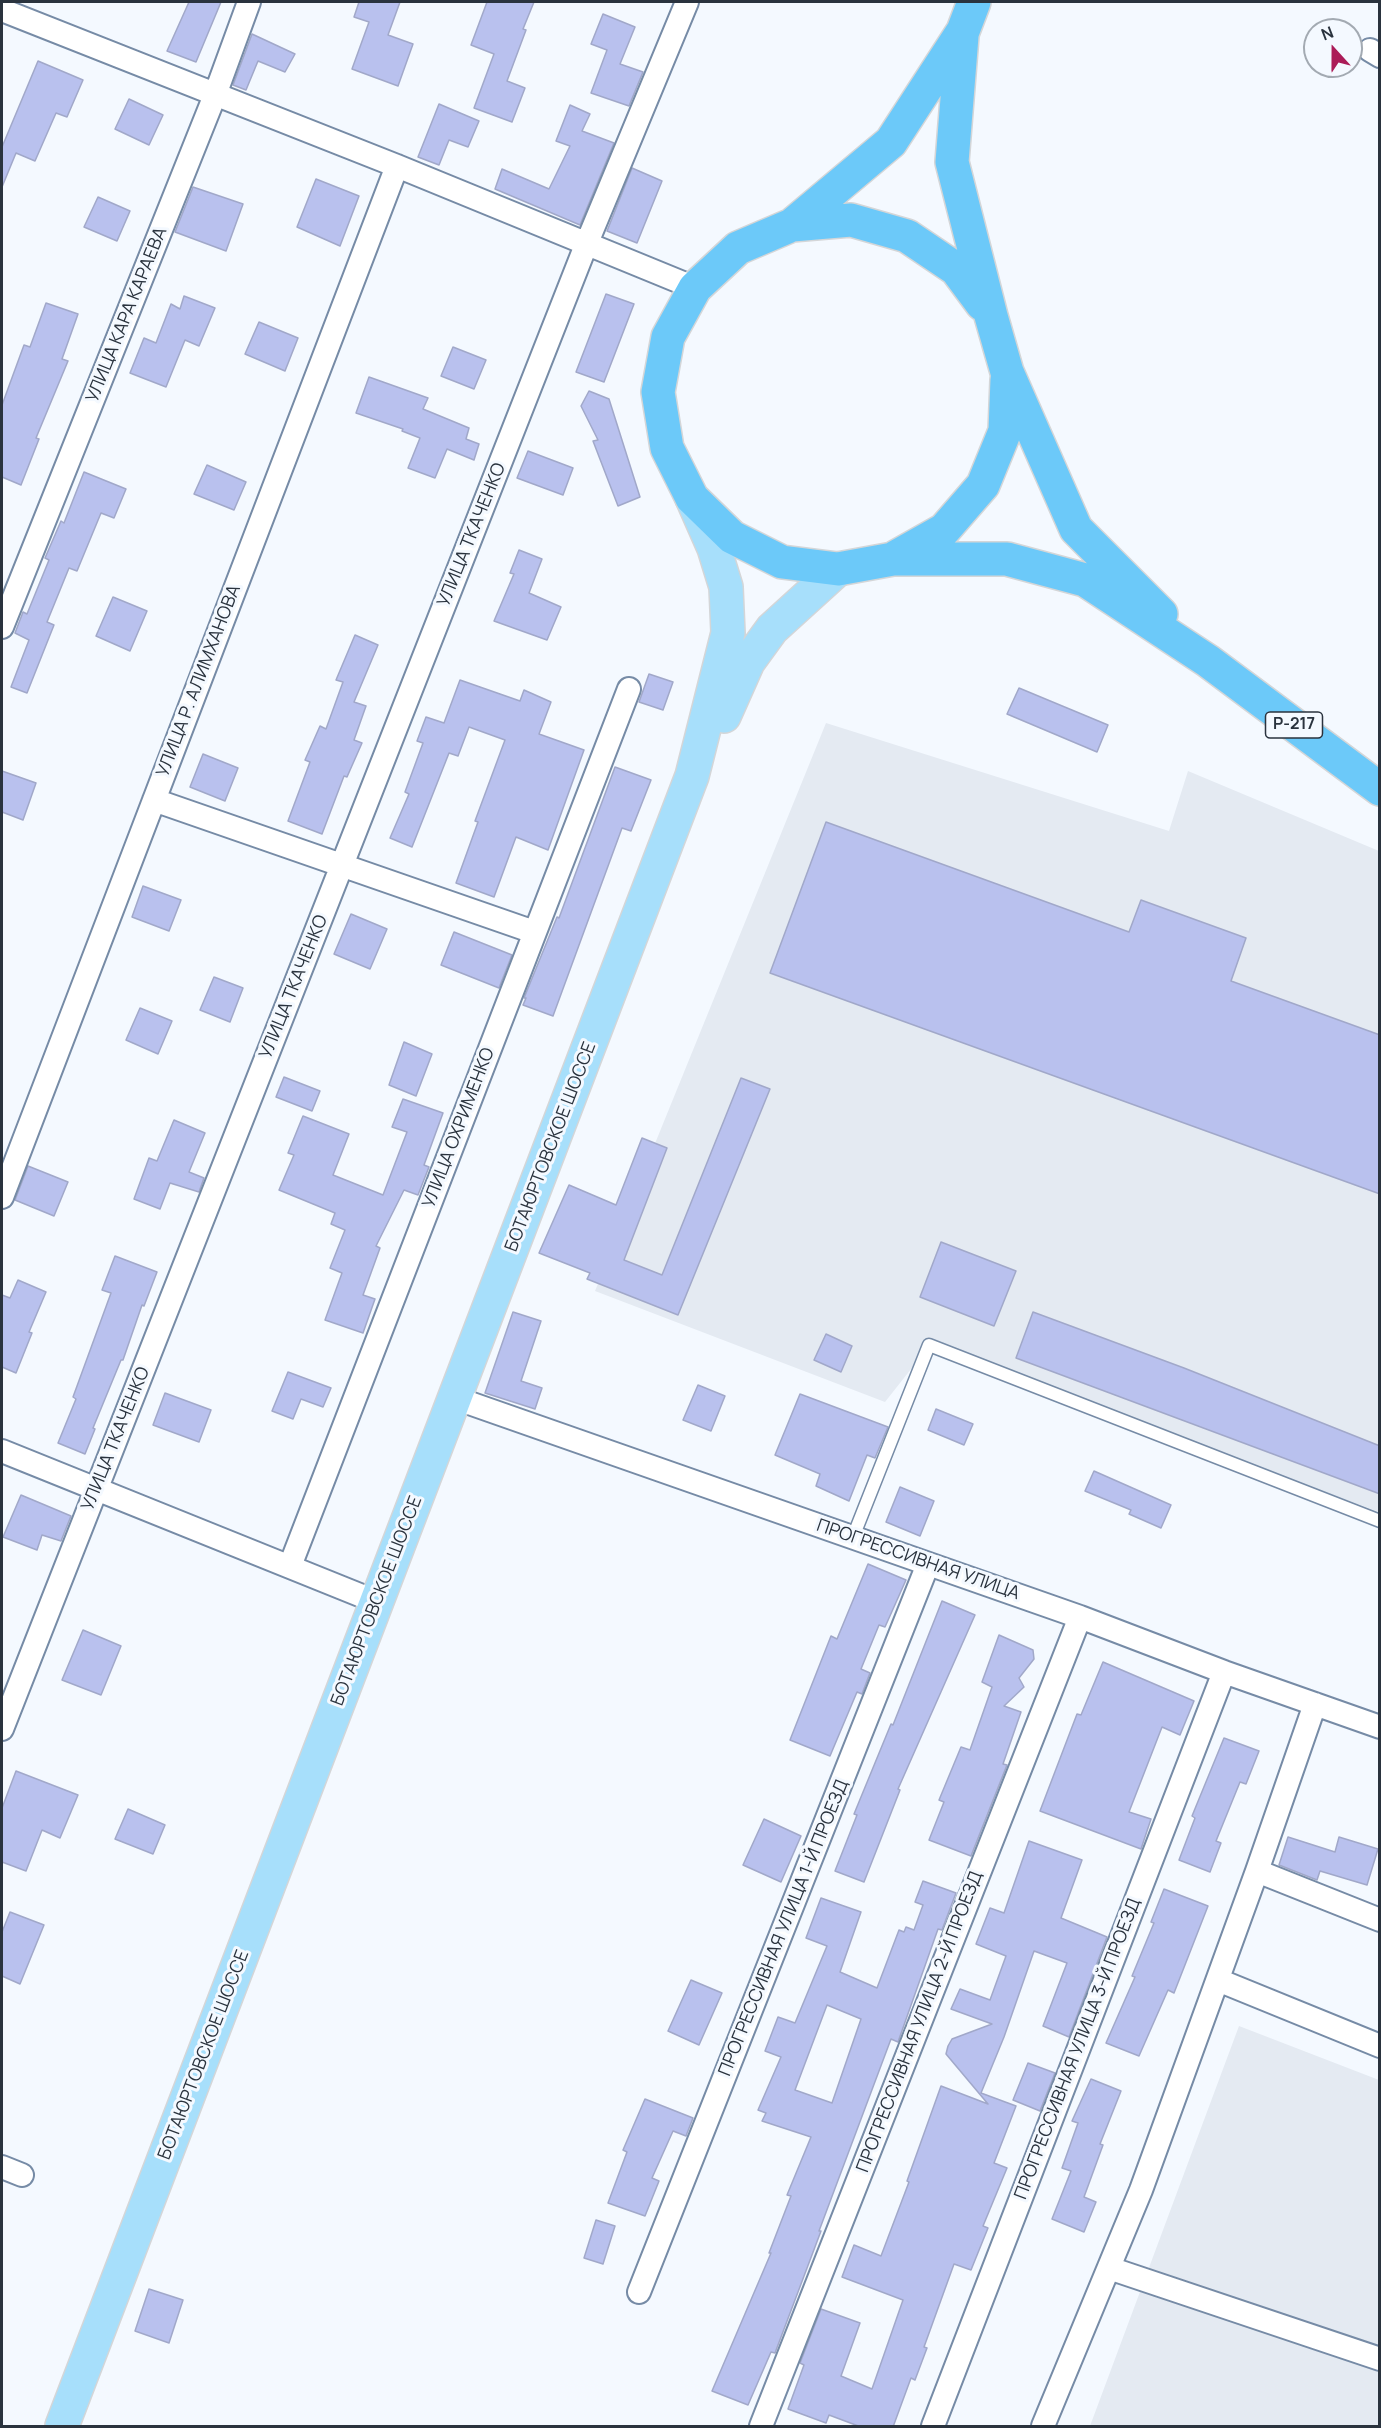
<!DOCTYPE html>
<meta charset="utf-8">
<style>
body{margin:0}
#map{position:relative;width:1381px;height:2428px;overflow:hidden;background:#f4f9ff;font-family:Manrope,sans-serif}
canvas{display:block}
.frame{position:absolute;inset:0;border:3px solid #2a333e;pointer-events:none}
.north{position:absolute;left:1303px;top:18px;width:60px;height:60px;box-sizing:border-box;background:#f4f9ff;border:2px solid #a3aab2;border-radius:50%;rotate:339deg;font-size:16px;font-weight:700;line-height:24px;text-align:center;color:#2a333e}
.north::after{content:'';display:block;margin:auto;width:21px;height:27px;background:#ab1c58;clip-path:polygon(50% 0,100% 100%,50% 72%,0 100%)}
</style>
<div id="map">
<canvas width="1381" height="2428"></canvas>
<div class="frame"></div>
<div class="north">N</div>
</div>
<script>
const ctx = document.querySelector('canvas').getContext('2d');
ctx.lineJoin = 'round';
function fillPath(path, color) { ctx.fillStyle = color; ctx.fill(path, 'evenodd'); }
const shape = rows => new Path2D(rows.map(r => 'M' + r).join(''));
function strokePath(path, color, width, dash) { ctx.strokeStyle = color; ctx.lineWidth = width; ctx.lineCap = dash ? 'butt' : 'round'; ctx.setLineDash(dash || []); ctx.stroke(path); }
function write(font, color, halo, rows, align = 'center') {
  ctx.font = font + ' Manrope,sans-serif'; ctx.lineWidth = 6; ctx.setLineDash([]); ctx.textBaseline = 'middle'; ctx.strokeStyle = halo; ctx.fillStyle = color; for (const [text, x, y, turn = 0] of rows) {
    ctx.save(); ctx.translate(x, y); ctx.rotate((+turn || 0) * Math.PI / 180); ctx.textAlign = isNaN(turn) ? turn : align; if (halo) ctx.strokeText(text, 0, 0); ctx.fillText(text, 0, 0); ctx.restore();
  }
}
const built = shape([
 [826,723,1169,831,1188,771,1379,851,1379,1512,930,1345,885,1402,595,1291],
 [1239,2026,1379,2080,1379,2426,1090,2426]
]);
const building = shape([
 [189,2,221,2,196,62,167,51,189,2],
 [359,2,400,2,388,35,413,44,398,86,352,69,369,22,354,17,359,2],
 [487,2,534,2,523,29,526,30,507,81,525,88,512,122,474,108,494,54,471,45,487,2],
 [603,14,635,27,620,64,643,72,629,106,591,93,607,50,591,44,603,14],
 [252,34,295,54,285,72,258,61,246,90,233,85,252,34],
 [38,61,83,80,67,117,56,113,35,161,16,153,2,187,2,147,38,61],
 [129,99,163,115,149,145,115,129,129,99],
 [439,104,479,121,468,147,449,140,439,165,418,157,439,104],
 [570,105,590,114,582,131,614,143,580,225,495,189,502,169,549,189,570,146,556,141,570,105],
 [632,168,662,181,637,243,607,231,632,168],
 [316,179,359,196,340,246,297,227,316,179],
 [193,187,243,204,226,251,175,232,193,187],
 [98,197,130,211,117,241,84,227,98,197],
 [606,294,634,304,604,382,576,372,606,294],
 [184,296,215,308,199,346,185,340,166,387,130,373,144,338,156,343,171,304,180,309,184,296],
 [46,303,78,314,62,359,68,361,36,438,39,439,21,485,2,477,2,405,24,345,30,347,46,303],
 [259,322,298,338,285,371,245,354,259,322],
 [453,347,486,360,474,389,441,376,453,347],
 [369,377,428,398,423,409,469,428,466,439,479,444,474,460,447,449,435,478,408,468,420,438,402,431,403,429,356,413,369,377],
 [589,391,609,399,640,497,618,506,593,441,598,440,581,406,589,391],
 [528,451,573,468,563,495,517,478,528,451],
 [207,465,246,482,234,510,194,494,207,465],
 [84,472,126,489,114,518,101,513,77,571,69,568,47,622,54,625,27,693,11,687,29,640,15,633,23,612,27,614,49,560,45,558,61,521,64,523,84,472],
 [519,550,542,559,529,593,561,607,547,640,494,621,514,574,510,573,519,550],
 [113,597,147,611,130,651,96,636,113,597],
 [355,635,378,645,354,702,366,706,354,740,362,743,347,777,344,776,322,834,288,821,310,762,305,760,320,726,326,729,343,682,336,680,355,635],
 [649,674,673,682,663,710,639,702,649,674],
 [460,680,520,701,524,690,551,702,539,734,584,750,548,850,516,837,494,897,456,883,478,822,475,821,505,740,469,727,458,756,449,753,412,847,390,838,409,794,405,792,423,743,417,741,426,717,444,723,460,680],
 [1019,688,1108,725,1097,752,1007,714,1019,688],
 [203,754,238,768,225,801,190,787,203,754],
 [615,767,651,780,631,831,622,828,553,1016,523,1005,526,998,524,998,557,917,559,918,615,767],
 [2,771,36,783,23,820,2,812,2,771],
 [826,822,1129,932,1141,900,1246,938,1231,981,1380,1035,1380,1194,770,973,826,822],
 [143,886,181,900,169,931,132,917,143,886],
 [351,914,387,929,370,969,334,954,351,914],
 [454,932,512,955,499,988,441,965,454,932],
 [214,977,243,988,230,1022,200,1010,214,977],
 [140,1008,172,1021,158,1054,126,1040,140,1008],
 [404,1042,432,1054,416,1096,389,1085,404,1042],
 [284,1077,320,1091,312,1111,276,1097,284,1077],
 [741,1078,770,1089,678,1315,587,1279,590,1273,539,1253,569,1185,616,1205,642,1138,667,1148,624,1260,662,1275,741,1078],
 [403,1099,443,1113,424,1165,429,1167,418,1195,404,1190,376,1246,380,1248,363,1295,375,1299,363,1333,325,1320,342,1273,330,1268,345,1230,331,1224,335,1213,279,1190,294,1155,288,1153,303,1116,349,1134,333,1175,383,1195,407,1132,392,1127,403,1099],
 [174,1120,205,1133,189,1172,204,1178,199,1192,170,1183,160,1209,134,1199,149,1158,157,1161,174,1120],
 [28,1166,68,1182,54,1216,15,1200,28,1166],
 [941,1242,1016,1271,994,1326,920,1297,941,1242],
 [115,1256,157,1272,144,1306,142,1305,123,1360,121,1360,93,1428,95,1429,85,1454,58,1443,76,1399,73,1397,111,1293,102,1290,115,1256],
 [18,1280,46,1292,29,1332,32,1333,16,1373,2,1367,2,1295,10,1298,18,1280],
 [513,1312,541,1321,521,1381,542,1388,535,1409,485,1393,513,1312],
 [1033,1312,1184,1368,1380,1446,1380,1494,1016,1358,1033,1312],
 [826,1334,852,1346,841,1372,814,1360,826,1334],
 [288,1372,331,1388,323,1407,301,1399,293,1419,272,1411,288,1372],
 [698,1385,725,1396,711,1431,683,1420,698,1385],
 [165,1393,211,1410,199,1442,153,1425,165,1393],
 [800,1394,888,1427,875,1458,867,1455,849,1501,816,1486,820,1474,775,1455,800,1394],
 [936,1409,973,1424,964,1445,928,1430,936,1409],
 [1094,1471,1171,1505,1161,1528,1129,1514,1131,1510,1085,1491,1094,1471],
 [900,1487,934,1501,920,1536,886,1522,900,1487],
 [21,1495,71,1516,61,1541,42,1535,37,1550,3,1537,21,1495],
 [868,1564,906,1580,885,1627,879,1625,861,1669,870,1673,862,1694,857,1692,830,1756,790,1740,831,1636,837,1639,868,1564],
 [942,1601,975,1615,898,1789,900,1790,864,1882,835,1871,857,1815,854,1814,891,1724,893,1725,942,1601],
 [83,1630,121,1646,101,1695,62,1680,83,1630],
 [999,1635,1033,1650,1034,1659,1019,1678,1024,1687,1004,1706,1021,1712,1003,1764,1007,1765,971,1856,929,1840,944,1802,939,1800,961,1747,970,1750,992,1687,982,1682,999,1635],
 [1103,1662,1194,1701,1180,1735,1162,1727,1129,1812,1151,1819,1141,1849,1040,1811,1077,1714,1081,1715,1103,1662],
 [1224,1738,1259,1751,1246,1784,1240,1782,1216,1841,1221,1843,1210,1872,1179,1860,1195,1818,1192,1816,1224,1738],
 [16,1771,78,1795,60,1838,42,1830,26,1871,2,1862,2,1808,16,1771],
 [128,1809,165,1825,153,1854,115,1839,128,1809],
 [764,1819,801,1836,781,1882,743,1865,764,1819],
 [1288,1837,1335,1852,1339,1837,1378,1849,1367,1885,1320,1871,1317,1880,1279,1865,1288,1837],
 [1029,1841,1082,1860,1061,1918,1107,1937,1069,2037,1043,2026,1067,1963,1034,1951,1004,2037,981,2093,1016,2106,994,2163,1007,2168,983,2226,988,2228,971,2270,954,2264,924,2347,927,2348,915,2380,911,2378,893,2427,861,2427,829,2415,826,2423,788,2409,804,2365,800,2363,821,2309,860,2323,841,2376,872,2389,903,2300,842,2277,854,2245,881,2256,909,2182,907,2181,941,2086,988,2104,946,2054,948,2046,952,2039,992,2024,951,2009,960,1989,990,2000,1006,1956,976,1944,990,1908,1004,1913,1029,1841],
 [923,1881,956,1893,942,1930,938,1929,898,2042,891,2039,819,2231,821,2231,775,2353,771,2352,748,2405,712,2391,771,2253,769,2253,791,2196,787,2195,811,2137,762,2121,766,2113,758,2110,781,2057,765,2051,778,2017,795,2023,827,1946,806,1938,821,1898,861,1912,840,1972,877,1988,899,1930,904,1932,906,1927,914,1930,923,1905,915,1902,923,1881],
 [827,2005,861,2019,832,2103,795,2090,827,2005],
 [1164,1889,1208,1906,1174,1993,1168,1990,1139,2056,1106,2043,1135,1977,1132,1976,1154,1923,1151,1922,1164,1889],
 [10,1912,44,1925,20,1984,2,1976,2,1932,10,1912],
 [691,1980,722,1993,699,2045,668,2031,691,1980],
 [1028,2063,1055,2073,1040,2111,1013,2100,1028,2063],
 [1091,2079,1121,2091,1100,2144,1103,2145,1084,2197,1096,2202,1084,2232,1052,2219,1071,2171,1062,2168,1078,2123,1072,2121,1091,2079],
 [645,2099,693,2118,686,2136,673,2131,652,2178,659,2181,645,2216,608,2203,627,2152,623,2150,645,2099],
 [596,2220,615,2226,603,2264,584,2258,596,2220],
 [149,2289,183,2300,169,2343,135,2331,149,2289]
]);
const lane = shape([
 [853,1537,929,1345,1380,1521]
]);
const street = shape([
 [2,10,397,166,695,288],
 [1370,50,1380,56],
 [2,627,215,95,249,2],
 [154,800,534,932],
 [2,1197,397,166],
 [455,1398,1080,1617,1224,1672,1380,1727],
 [2,1451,377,1602],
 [290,1566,629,689],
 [2,1729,586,245,687,2],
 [1257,1871,1380,1920],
 [1218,1980,1380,2046],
 [2,2167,22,2175],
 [1109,2268,1380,2359],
 [639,2292,928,1564],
 [761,2426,1080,1617],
 [933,2426,1224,1672],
 [1043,2426,1141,2190,1257,1871,1315,1704]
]);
const primary = shape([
 [724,716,748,662,772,629,838,569],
 [62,2426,692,776,728,633,726,587,714,548,692,498]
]);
const highway = shape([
 [974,2,963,31,891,142,792,225,738,248,695,288,668,337,658,392,667,448,692,498,732,537,782,562,838,569,893,559,1007,559,1085,580,1208,661,1380,789],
 [962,36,952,162,991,316,1007,372,1076,529,1161,614],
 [792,225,851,220,907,236,956,269,982,304],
 [896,557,944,530,983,485,1005,431,1007,380]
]);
const shields = [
 [1294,725,57]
];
const shieldNames = [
 ["Р-217",1294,725]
];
const streetNames = [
 ["УЛИЦА КАРА КАРАЕВА",127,315,-68],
 ["УЛИЦА ТКАЧЕНКО",472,535,-68],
 ["УЛИЦА Р. АЛИМХАНОВА",199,681,-69],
 ["УЛИЦА ТКАЧЕНКО",294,987,-68],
 ["УЛИЦА ОХРИМЕНКО",459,1128,-69],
 ["БОТАЮРТОВСКОЕ ШОССЕ",551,1147,-69],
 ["УЛИЦА ТКАЧЕНКО",116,1439,-68],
 ["ПРОГРЕССИВНАЯ УЛИЦА",918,1560,19],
 ["БОТАЮРТОВСКОЕ ШОССЕ",377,1601,-69],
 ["ПРОГРЕССИВНАЯ УЛИЦА 1-Й ПРОЕЗД",784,1928,-68],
 ["ПРОГРЕССИВНАЯ УЛИЦА 2-Й ПРОЕЗД",920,2022,-69],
 ["ПРОГРЕССИВНАЯ УЛИЦА 3-Й ПРОЕЗД",1078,2049,-69],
 ["БОТАЮРТОВСКОЕ ШОССЕ",204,2055,-69]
];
fillPath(built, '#e4eaf2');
fillPath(building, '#b9c1ee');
strokePath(building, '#a1a8c9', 1.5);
strokePath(lane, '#768ba6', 15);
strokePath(street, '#768ba6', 26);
strokePath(primary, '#d4d6d8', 36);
strokePath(highway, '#d4d6d8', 36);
strokePath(lane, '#fff', 12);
strokePath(street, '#fff', 22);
strokePath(primary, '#a7dffb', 33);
strokePath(highway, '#6cc9f9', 33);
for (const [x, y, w] of shields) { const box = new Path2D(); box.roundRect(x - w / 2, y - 13, w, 26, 4.5); ctx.fillStyle = '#f4f9ff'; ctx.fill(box); strokePath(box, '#2a333e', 1.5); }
write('bold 16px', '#2a333e', null, shieldNames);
write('18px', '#2a333e', '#f4f9ff', streetNames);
</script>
